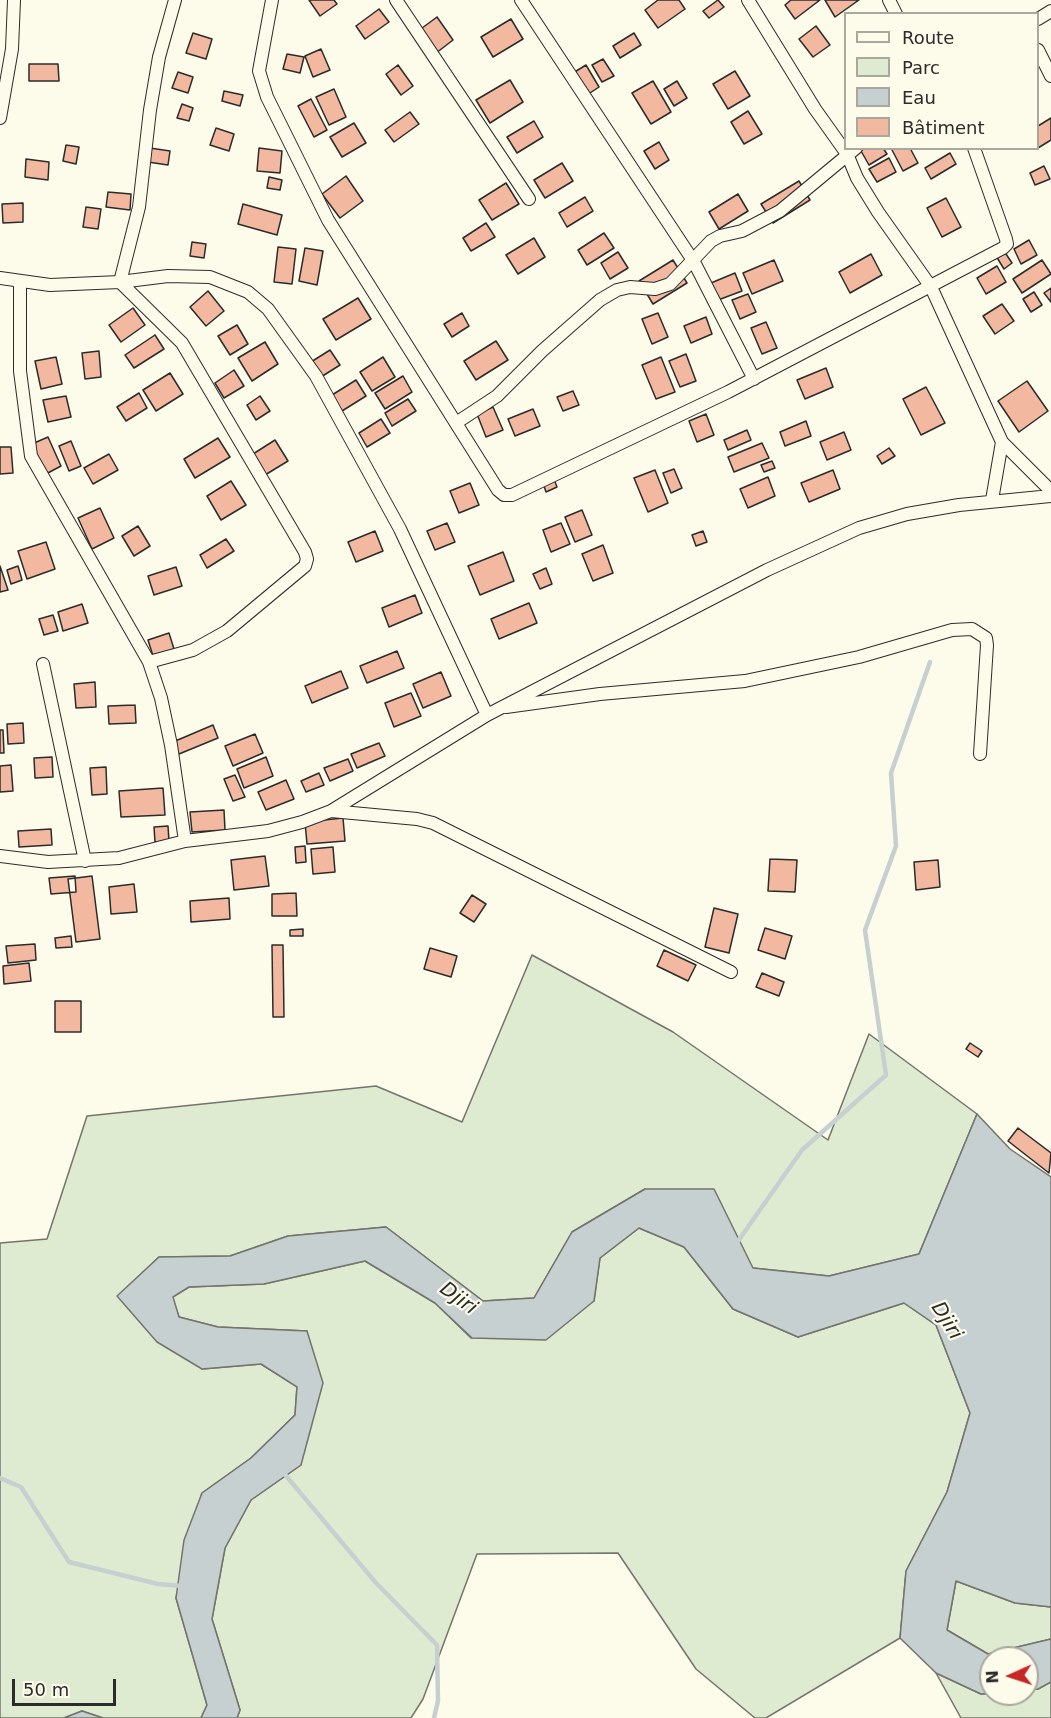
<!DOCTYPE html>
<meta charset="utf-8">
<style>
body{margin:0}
#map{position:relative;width:1051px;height:1718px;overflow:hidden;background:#fdfbea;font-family:"DejaVu Sans",sans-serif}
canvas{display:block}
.legend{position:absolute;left:844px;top:12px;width:195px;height:138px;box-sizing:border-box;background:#fdfbea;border:2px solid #a9a89e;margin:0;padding:8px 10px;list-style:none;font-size:18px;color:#2b2b2b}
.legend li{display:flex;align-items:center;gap:12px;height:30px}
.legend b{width:30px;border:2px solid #a9a89e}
.north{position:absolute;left:979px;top:1646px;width:60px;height:60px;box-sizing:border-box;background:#fdfbea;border:2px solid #a9a89e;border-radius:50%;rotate:267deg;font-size:16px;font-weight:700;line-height:24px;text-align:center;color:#2b2b2b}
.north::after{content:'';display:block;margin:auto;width:21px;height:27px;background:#c62828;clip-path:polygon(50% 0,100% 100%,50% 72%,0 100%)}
.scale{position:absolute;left:12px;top:1679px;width:104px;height:27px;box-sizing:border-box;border:3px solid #2b2b2b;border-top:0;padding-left:8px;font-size:18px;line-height:21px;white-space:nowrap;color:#2b2b2b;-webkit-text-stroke:4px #fdfbea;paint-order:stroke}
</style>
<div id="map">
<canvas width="1051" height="1718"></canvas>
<ul class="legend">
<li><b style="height:8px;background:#fdfbea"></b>Route</li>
<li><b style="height:16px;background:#deebd1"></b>Parc</li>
<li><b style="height:16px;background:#c7d0d0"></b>Eau</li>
<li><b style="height:16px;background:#f2b8a0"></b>Bâtiment</li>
</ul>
<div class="north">N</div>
<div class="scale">50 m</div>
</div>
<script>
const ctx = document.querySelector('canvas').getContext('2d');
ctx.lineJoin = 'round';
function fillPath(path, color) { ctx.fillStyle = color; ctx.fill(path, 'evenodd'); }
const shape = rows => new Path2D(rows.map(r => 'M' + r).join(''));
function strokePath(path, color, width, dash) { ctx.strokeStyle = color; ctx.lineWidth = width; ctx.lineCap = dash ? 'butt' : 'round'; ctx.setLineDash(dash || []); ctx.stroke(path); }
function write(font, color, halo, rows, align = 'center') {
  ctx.font = font + ' "DejaVu Sans",sans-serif'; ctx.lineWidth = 4.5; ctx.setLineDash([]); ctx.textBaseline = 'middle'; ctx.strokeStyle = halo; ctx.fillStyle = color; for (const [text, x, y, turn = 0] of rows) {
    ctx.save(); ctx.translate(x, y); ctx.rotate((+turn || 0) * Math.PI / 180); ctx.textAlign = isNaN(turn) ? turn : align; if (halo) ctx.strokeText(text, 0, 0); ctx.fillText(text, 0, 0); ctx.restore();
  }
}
const green = shape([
 [532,955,673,1032,828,1140,869,1034,977,1114,919,1254,829,1276,753,1268,645,1189,572,1232,534,1298,483,1301,386,1227,288,1236,230,1256,159,1257,118,1296,202,1369,261,1364,297,1386,295,1415,251,1458,202,1493,176,1598,207,1705,201,1718,103,1718,82,1711,64,1718,0,1718,0,1243,47,1239,87,1116,376,1086,462,1122,532,955],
 [639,1228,684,1247,733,1309,798,1337,904,1303,936,1325,970,1413,947,1492,906,1571,900,1638,766,1718,755,1718,696,1669,618,1553,477,1554,423,1699,411,1718,237,1718,240,1710,212,1619,225,1548,251,1500,301,1465,307,1331,218,1327,179,1317,172,1297,189,1287,264,1284,365,1261,435,1303,471,1338,594,1301,600,1258,639,1228],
 [956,1581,1015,1603,1051,1607,1051,1639,988,1654,947,1630,956,1581],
 [936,1673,981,1694,1027,1694,1027,1690,1038,1689,1051,1682,1051,1718,961,1718,936,1673]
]);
const water = shape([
 [977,1114,1010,1149,1051,1177,1051,1607,1015,1603,956,1581,947,1630,988,1654,1051,1639,1051,1682,1038,1689,1027,1690,1027,1658,991,1658,991,1693,981,1694,936,1673,900,1638,906,1571,947,1492,970,1413,936,1325,904,1303,798,1337,733,1309,684,1247,639,1228,600,1258,594,1301,546,1340,472,1338,435,1303,365,1261,264,1284,189,1287,173,1297,179,1317,218,1327,307,1331,323,1383,301,1465,251,1500,225,1548,212,1619,240,1710,237,1718,201,1718,207,1705,176,1598,184,1540,202,1493,251,1458,295,1415,297,1387,261,1364,202,1369,157,1342,117,1296,159,1257,230,1256,288,1236,386,1227,483,1301,534,1298,572,1232,645,1189,714,1189,753,1268,829,1276,919,1254,977,1114],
 [82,1711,103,1718,64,1718,82,1711]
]);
const stream = shape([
 [736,1244,802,1150,886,1075,865,930,896,846,891,773,930,662],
 [282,1471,376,1583,437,1645,438,1701,434,1718],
 [0,1478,21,1487,69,1562,158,1584,182,1586]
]);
const building = shape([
 [309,0,334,0,337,4,320,16,309,0],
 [658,0,679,0,685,9,658,28,645,10,658,0],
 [718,0,724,7,709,18,703,11,718,0],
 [791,0,820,0,795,19,785,5,791,0],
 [825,0,859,0,835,17,825,0],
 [379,9,389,22,365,39,356,26,379,9],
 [437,17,453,40,431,57,414,34,437,17],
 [511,19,523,39,493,57,481,37,511,19],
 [816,26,830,45,813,57,799,39,816,26],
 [193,33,212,39,206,59,186,53,193,33],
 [634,33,641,45,620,58,613,46,634,33],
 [321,49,330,70,313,77,305,56,321,49],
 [287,54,304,57,300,73,283,69,287,54],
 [603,59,614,76,602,82,592,65,603,59],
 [29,64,58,64,59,81,29,81,29,64],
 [398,65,413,86,401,95,386,74,398,65],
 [586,65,599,87,587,95,573,73,586,65],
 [735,71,750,96,728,109,713,84,735,71],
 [178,72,193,77,188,93,172,88,178,72],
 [510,80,523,102,490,123,476,100,510,80],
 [653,81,671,112,651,124,632,93,653,81],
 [677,81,687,98,674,106,664,89,677,81],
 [334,89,346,117,329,125,316,97,334,89],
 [224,91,243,95,240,106,222,101,224,91],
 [311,99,327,130,314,137,298,106,311,99],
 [182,104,193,108,189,121,177,118,182,104],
 [748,111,762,134,744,144,731,122,748,111],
 [410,112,419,124,394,142,385,130,410,112],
 [1051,118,1051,140,1038,148,1038,126,1051,118],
 [534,121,543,137,517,153,507,137,534,121],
 [354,123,366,143,342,157,330,137,354,123],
 [216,128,234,134,229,151,210,145,216,128],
 [659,142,669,160,655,169,644,151,659,142],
 [66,145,79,147,76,164,63,161,66,145],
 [150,148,170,151,168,165,148,162,150,148],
 [259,148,282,151,280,173,257,171,259,148],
 [865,148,883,148,887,154,869,165,861,151,865,148],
 [891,148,910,148,918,163,903,171,891,148],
 [950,153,956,164,931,179,925,168,950,153],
 [889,158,896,172,877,182,869,169,889,158],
 [26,159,49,162,48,180,25,177,26,159],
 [562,163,573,181,545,198,534,180,562,163],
 [1044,166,1050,179,1035,185,1030,173,1044,166],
 [346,176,363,201,340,218,322,194,346,176],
 [269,177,282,180,280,190,267,188,269,177],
 [799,181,810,200,773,223,761,204,799,181],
 [506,183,519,204,492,220,479,200,506,183],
 [108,192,131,194,130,210,106,207,108,192],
 [738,194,748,211,719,229,709,212,738,194],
 [585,197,593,211,567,227,559,213,585,197],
 [946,198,961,227,942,237,927,208,946,198],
 [23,203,23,222,3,223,2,204,23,203],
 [243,204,282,215,277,235,238,224,243,204],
 [86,207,101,209,98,229,83,227,86,207],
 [486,223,495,237,471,251,463,238,486,223],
 [604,233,614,248,587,265,578,250,604,233],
 [534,238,545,257,518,274,506,255,534,238],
 [1029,240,1037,255,1021,264,1014,249,1029,240],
 [192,242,206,244,204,258,190,256,192,242],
 [278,247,296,249,292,284,274,282,278,247],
 [305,248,323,251,317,285,299,281,305,248],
 [1004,251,1012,263,1004,269,996,256,1004,251],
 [618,252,628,268,610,279,601,263,618,252],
 [871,254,882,275,850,293,839,272,871,254],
 [673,260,687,283,653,304,639,281,673,260],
 [774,260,783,281,752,294,743,273,774,260],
 [1042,260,1051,274,1022,293,1013,279,1042,260],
 [997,266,1006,282,986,294,977,278,997,266],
 [735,273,742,291,718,300,711,283,735,273],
 [1051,288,1051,302,1044,293,1051,288],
 [208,291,224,311,206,326,190,307,208,291],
 [1034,292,1042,305,1031,312,1023,299,1034,292],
 [748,294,756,312,740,319,732,300,748,294],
 [358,298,371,319,336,340,323,319,358,298],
 [1002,304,1014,321,995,334,983,316,1002,304],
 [133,308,145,325,121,342,109,325,133,308],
 [462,313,469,326,452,337,444,324,462,313],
 [658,313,668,337,652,344,642,319,658,313],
 [706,317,712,334,691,343,684,326,706,317],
 [766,322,777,348,762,354,751,328,766,322],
 [237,325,248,344,230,355,218,336,237,325],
 [155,335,164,349,134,368,125,355,155,335],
 [496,341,508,360,476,380,464,361,496,341],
 [265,342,278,364,252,381,238,358,265,342],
 [330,350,340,365,321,377,311,362,330,350],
 [99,351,101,377,85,379,82,353,99,351],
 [686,354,696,381,680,387,669,361,686,354],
 [56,357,62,384,41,389,35,361,56,357],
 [383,357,395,377,372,391,360,372,383,357],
 [661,357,675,392,656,399,642,365,661,357],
 [826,368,833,387,805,399,797,380,826,368],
 [234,370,244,386,224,398,215,383,234,370],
 [170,373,183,394,156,411,143,390,170,373],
 [403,376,412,392,385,409,375,393,403,376],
 [356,380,366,396,342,411,332,395,356,380],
 [1027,381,1048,411,1019,432,998,401,1027,381],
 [926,387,945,423,921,435,903,399,926,387],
 [573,391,579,405,563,411,557,397,573,391],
 [139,393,147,408,126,421,117,407,139,393],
 [66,396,71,417,48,422,43,400,66,396],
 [260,396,270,411,256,420,247,405,260,396],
 [408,399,416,411,392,426,385,413,408,399],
 [493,407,503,430,486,437,477,414,493,407],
 [533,409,540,426,515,436,508,419,533,409],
 [706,414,714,435,697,442,689,421,706,414],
 [381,419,390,433,367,447,359,433,381,419],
 [806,421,811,436,785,446,780,432,806,421],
 [747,430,751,440,728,450,724,440,747,430],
 [844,432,851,450,827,460,820,442,844,432],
 [48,437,61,466,46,474,32,444,48,437],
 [218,438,230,457,195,478,184,459,218,438],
 [275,440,288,461,265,475,253,454,275,440],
 [71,441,81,466,69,471,59,446,71,441],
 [762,443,769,458,734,472,728,457,762,443],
 [0,447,11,447,13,473,0,474,0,447],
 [889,448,895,456,882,464,877,456,889,448],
 [109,454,118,470,93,484,84,468,109,454],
 [772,461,775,468,764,472,761,465,772,461],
 [674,469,682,488,671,493,663,473,674,469],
 [655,470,668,503,648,512,634,478,655,470],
 [833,470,840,489,809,502,801,483,833,470],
 [768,477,775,496,748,508,740,489,768,477],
 [554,479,557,487,546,492,543,483,554,479],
 [231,481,246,505,221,520,207,496,231,481],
 [470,483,479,505,459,513,450,491,470,483],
 [100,508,114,538,92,549,78,518,100,508],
 [582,510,592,535,575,542,565,517,582,510],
 [447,523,455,542,435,550,427,531,447,523],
 [561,523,570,544,551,552,543,530,561,523],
 [138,526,150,546,134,556,122,536,138,526],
 [375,531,383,551,356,562,348,542,375,531],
 [703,531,707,542,696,546,692,535,703,531],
 [226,539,234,551,207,568,200,555,226,539],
 [46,542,55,569,27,579,18,551,46,542],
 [603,545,613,573,593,581,582,554,603,545],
 [503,552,514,581,480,595,468,566,503,552],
 [0,566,8,590,0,592,0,566],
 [18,566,22,580,11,584,7,570,18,566],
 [176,567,182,586,154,595,148,576,176,567],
 [546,568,552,584,540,589,533,574,546,568],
 [415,595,422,613,389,627,382,608,415,595],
 [529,603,537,623,499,639,491,619,529,603],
 [82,604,88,623,63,631,58,612,82,604],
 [53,615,58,631,44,635,39,619,53,615],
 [169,633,174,649,153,656,148,640,169,633],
 [397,651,404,668,367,683,360,666,397,651],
 [341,671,348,688,312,703,305,686,341,671],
 [441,672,451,696,423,708,413,684,441,672],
 [95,682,96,707,76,708,74,684,95,682],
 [411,693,421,716,394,727,385,703,411,693],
 [135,705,136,723,109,724,108,706,135,705],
 [23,723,24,743,8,744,7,724,23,723],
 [213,725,218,738,179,754,173,742,213,725],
 [0,730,3,730,4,753,0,753,0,730],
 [255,734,263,753,233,766,225,746,255,734],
 [379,743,385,756,357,768,351,754,379,743],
 [52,757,53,777,35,778,34,758,52,757],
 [266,757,273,776,244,788,237,769,266,757],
 [348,759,353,771,330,781,324,768,348,759],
 [11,765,13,791,0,792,0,766,11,765],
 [106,767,107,794,92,795,90,768,106,767],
 [319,773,324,785,306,792,301,781,319,773],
 [235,775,245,797,233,801,224,779,235,775],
 [286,780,294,799,266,810,258,792,286,780],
 [163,788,165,815,121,817,119,791,163,788],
 [224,810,225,830,192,832,190,812,224,810],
 [343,818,345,841,307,844,305,822,343,818],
 [168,826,169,841,155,842,154,827,168,826],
 [51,829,52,845,19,847,18,831,51,829],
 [305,846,306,862,296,863,295,847,305,846],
 [333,847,335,872,313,874,311,849,333,847],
 [265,856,269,886,234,890,231,860,265,856],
 [770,859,797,860,795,892,768,891,770,859],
 [938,860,940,887,916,890,914,862,938,860],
 [75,876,76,892,51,894,49,878,75,876],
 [92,876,100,939,76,942,68,879,92,876],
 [134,884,137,912,111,914,109,887,134,884],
 [296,893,297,916,272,916,272,894,296,893],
 [472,895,486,904,474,922,460,913,472,895],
 [229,898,230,919,191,922,190,901,229,898],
 [714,908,738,914,729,953,705,947,714,908],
 [765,928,792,936,785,959,758,950,765,928],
 [303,929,303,936,290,936,290,930,303,929],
 [71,936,72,947,56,948,55,938,71,936],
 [35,944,36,960,8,963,6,946,35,944],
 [272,945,283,945,284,1017,273,1017,272,945],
 [430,948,457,956,451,977,424,969,430,948],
 [664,950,696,965,688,981,657,966,664,950],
 [29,963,31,981,4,984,3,966,29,963],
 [762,973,784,982,779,996,756,987,762,973],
 [55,1001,81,1001,81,1032,55,1032,55,1001],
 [970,1043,982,1051,978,1057,966,1049,970,1043],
 [1018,1128,1051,1153,1049,1173,1008,1141,1018,1128]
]);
const minor = shape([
 [272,0,259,71,267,97,328,220,498,490,504,495,512,495,728,392,1003,248,1007,244,1006,239,974,148],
 [396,0,529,199],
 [521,0,694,262,754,379],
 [748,0,815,109,847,154,857,178,878,212,931,287,1002,442,992,500],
 [889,0,896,14],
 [1038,19,1051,11],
 [1038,50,1051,76],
 [0,118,12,49,14,0],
 [0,278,50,285,120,282,168,276,210,277,248,292,268,309,316,376,400,529,487,715],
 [20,283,20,371,31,456,149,662,161,698,171,745,185,841],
 [456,423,497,396,542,351,600,300,617,290,630,287,655,289,670,284,711,241,720,236,742,231,780,211,856,148],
 [1002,442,1051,491],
 [149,662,193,650,227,631,305,566,307,559,305,552,182,343,120,282,139,207,150,110,159,57,175,0],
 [43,664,85,861],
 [506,707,600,694,745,681,859,657,952,630,972,629,986,638,987,645,980,754],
 [331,811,417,819,433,823,731,972],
 [0,856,48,862,119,858,185,841,268,831,302,822,331,811,487,715,767,570,859,528,907,514,959,505,1051,496]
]);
const waterNames = [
 ["Djiri",458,1299,36],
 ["Djiri",946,1321,58]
];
fillPath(green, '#deebd1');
strokePath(green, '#74746e', 1.5);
fillPath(water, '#c7d0d0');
strokePath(water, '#74746e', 1.5);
strokePath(stream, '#c7d0d0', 4.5);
fillPath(building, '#f2b8a0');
strokePath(building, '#2b2b2b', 1.5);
strokePath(minor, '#2b2b2b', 14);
strokePath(minor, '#fdfbea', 12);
write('italic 20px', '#2b2b2b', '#fdfbea', waterNames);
</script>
